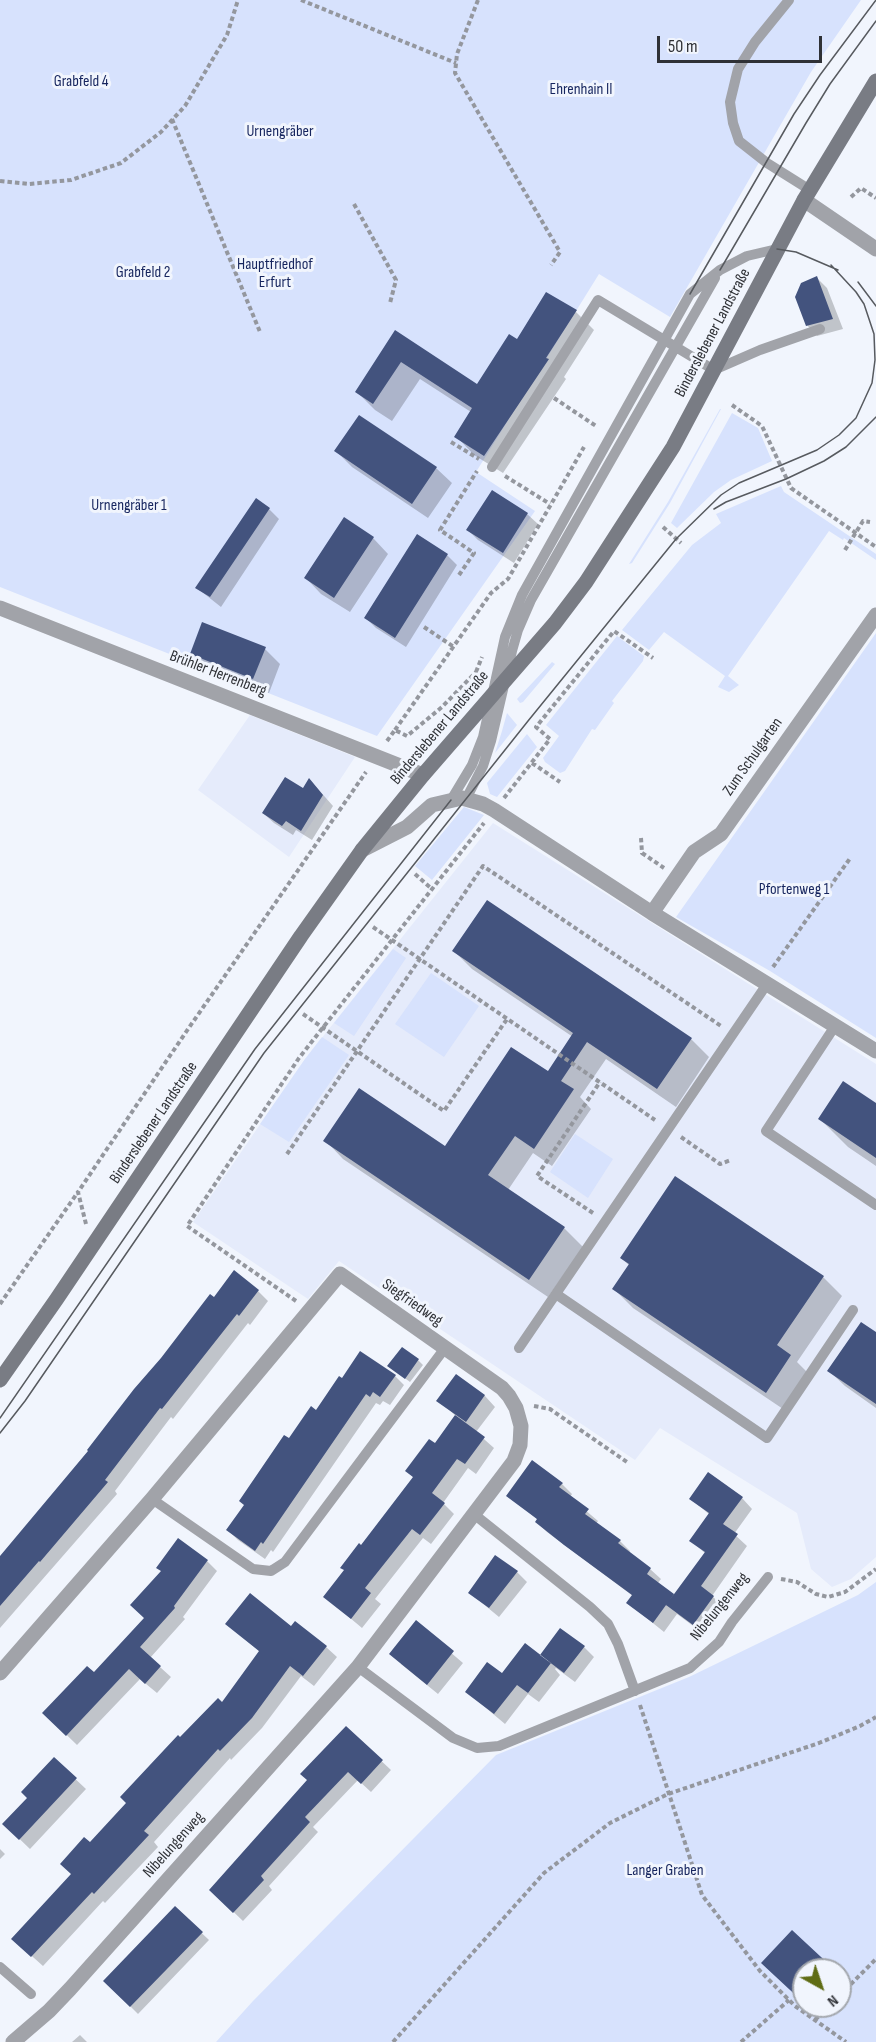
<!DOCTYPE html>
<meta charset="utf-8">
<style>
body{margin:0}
#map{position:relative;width:876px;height:2042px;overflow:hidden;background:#f1f5fd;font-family:"Sofia Sans Condensed",sans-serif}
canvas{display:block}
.north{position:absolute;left:792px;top:1958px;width:60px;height:60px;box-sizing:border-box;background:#f1f5fd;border:2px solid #a3a7ad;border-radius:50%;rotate:140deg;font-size:16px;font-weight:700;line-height:24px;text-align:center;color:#2f3136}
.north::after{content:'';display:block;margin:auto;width:21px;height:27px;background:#5f6c15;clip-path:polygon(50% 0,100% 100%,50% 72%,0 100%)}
.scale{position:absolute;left:657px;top:36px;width:165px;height:27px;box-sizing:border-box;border:3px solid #2f3136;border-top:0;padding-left:8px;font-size:18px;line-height:21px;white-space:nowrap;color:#2f3136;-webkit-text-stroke:4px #f1f5fd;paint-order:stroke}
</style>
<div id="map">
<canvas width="876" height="2042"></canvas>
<div class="north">N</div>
<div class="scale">50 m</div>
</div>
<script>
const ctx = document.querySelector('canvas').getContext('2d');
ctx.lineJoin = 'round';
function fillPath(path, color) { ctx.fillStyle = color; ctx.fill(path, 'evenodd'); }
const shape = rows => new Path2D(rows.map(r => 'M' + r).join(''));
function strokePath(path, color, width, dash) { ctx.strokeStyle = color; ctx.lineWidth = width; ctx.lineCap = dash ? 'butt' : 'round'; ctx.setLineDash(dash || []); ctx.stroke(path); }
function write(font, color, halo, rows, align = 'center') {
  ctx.font = font + ' "Sofia Sans Condensed",sans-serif'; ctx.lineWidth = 6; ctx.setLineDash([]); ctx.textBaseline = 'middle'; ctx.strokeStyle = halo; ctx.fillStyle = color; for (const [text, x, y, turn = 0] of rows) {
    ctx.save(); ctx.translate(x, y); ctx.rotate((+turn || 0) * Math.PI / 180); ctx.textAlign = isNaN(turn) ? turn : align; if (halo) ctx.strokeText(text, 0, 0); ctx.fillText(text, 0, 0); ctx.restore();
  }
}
const built = shape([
 [250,715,355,757,289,857,198,790],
 [493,823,876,1064,876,1557,851,1579,832,1587,811,1569,797,1513,660,1428,635,1460,339,1261,308,1299,193,1222,305,1059]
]);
const green = shape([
 [0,0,861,0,811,72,670,317,599,274,476,472,535,511,377,736,0,587],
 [720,409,721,409,670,503,632,563,629,564,668,502],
 [732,413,758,428,772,461,731,480,714,492,677,528,671,523],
 [781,486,784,492,876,554,876,560,844,538,843,540,829,531,728,676,739,685,729,692,718,687,725,676,664,632,649,650,622,630,692,545,721,523,716,514],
 [876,633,876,1038,770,971,676,917],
 [617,636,644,656,643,661,612,701,614,703,595,730,592,729,565,771,560,773,545,762,543,758,559,736,546,725],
 [552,662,555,664,523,702,520,703,517,699],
 [507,713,517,725,495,753,502,731],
 [527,734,537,747,497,797,490,794,487,783],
 [464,807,484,815,432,880,415,866],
 [393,949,406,958,354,1036,334,1023],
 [431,973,479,1006,444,1057,395,1024],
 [322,1037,349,1055,289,1142,260,1124,305,1059],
 [575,1134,613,1159,588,1198,550,1172],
 [876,1582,876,2042,216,2042,253,2001,496,1755,689,1677,858,1595],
 [804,1970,840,1970,840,2006,804,2006]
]);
const shadow = shape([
 [817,278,827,288,843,329,817,336,807,325],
 [576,312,594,330,564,377,566,379,503,473,474,455,456,436,471,412,420,379,392,421,375,410,357,392,396,332,477,386,517,341],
 [336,451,436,468,452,483,428,518,352,467],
 [492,492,527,514,538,524,514,563,478,540,468,530],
 [269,509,279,519,221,607,197,588],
 [373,538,388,554,350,612,321,594,306,578],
 [447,555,457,565,406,647,376,628,366,618],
 [265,649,280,664,269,693,207,669,191,654],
 [310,780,333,806,312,840,296,830,293,835,274,823,263,813,303,790],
 [454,951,691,1039,709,1057,676,1107,606,1059,580,1097,591,1109,552,1166,533,1153,508,1190,564,1228,583,1247,548,1297,343,1159,325,1140,445,1148,549,1073,573,1037,472,969],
 [876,1105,876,1166,848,1147,820,1119],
 [621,1258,823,1277,842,1296,797,1362,810,1375,786,1411,633,1308,614,1289,630,1266],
 [258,1291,268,1301,250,1325,248,1323,173,1419,171,1417,115,1491,117,1494,0,1628,0,1558,214,1299],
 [876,1334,876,1408,845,1386,829,1371],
 [418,1360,423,1365,410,1382,394,1370],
 [395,1376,404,1385,390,1405,383,1401,380,1405,376,1403,273,1552,271,1550,265,1559,238,1540,228,1530,289,1440,316,1412],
 [456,1376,485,1396,495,1407,476,1432,494,1448,476,1474,468,1468,443,1503,454,1514,431,1544,423,1538,375,1599,381,1604,362,1628,325,1597,414,1478,407,1471,435,1446,456,1416,438,1400],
 [708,1474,742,1498,752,1509,734,1534,747,1546,712,1596,724,1607,704,1634,677,1614,664,1632,628,1603,633,1596,547,1532,537,1522,538,1520,508,1495,562,1484,572,1494,570,1497,598,1521,596,1524,620,1541,630,1551,629,1553,650,1569,661,1579,657,1584,674,1597,706,1554,691,1541,710,1515,691,1499],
 [207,1561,217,1571,183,1617,185,1619,150,1658,171,1677,157,1693,140,1679,77,1745,44,1713,95,1675],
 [517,1572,527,1582,499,1617,470,1593],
 [416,1623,463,1663,438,1694,401,1664],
 [227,1624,326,1647,337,1657,314,1686,301,1676,262,1728,231,1760,230,1758,154,1842,158,1847,105,1903,103,1901,43,1966,24,1949,90,1845,128,1803,180,1739,222,1704,260,1652],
 [584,1647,594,1657,575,1682,556,1668,555,1669,560,1675,539,1702,528,1694,505,1724,467,1692],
 [346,1728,391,1770,371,1792,358,1780,313,1827,318,1832,269,1886,272,1890,243,1921,220,1899,309,1781],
 [54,1759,86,1789,30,1849,4,1824,29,1798],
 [0,1849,5,1854,0,1859],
 [175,1908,209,1940,138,2014,105,1981],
 [840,1977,845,1982,840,1988],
 [808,2006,823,2006,816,2013],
 [80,2035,87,2042,72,2042]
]);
const building = shape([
 [817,276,833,319,806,326,795,297,801,283],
 [546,292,577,310,546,358,549,359,484,456,454,437,472,408,401,362,373,404,355,392,395,330,477,384,509,334,517,339],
 [359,415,437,467,412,504,334,451],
 [492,490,528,513,503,553,466,530],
 [256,498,270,508,210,597,195,588],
 [344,517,374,537,334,598,304,578],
 [417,534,448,554,395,638,364,618],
 [202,622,266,647,253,679,190,654],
 [285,777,303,788,309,778,323,795,301,831,286,821,282,826,262,813],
 [487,900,692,1038,657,1089,587,1042,561,1081,574,1089,534,1149,515,1136,488,1175,565,1227,529,1280,323,1141,359,1088,445,1146,511,1047,548,1071,573,1033,452,951],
 [843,1081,876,1103,876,1158,818,1119],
 [675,1176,824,1276,777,1345,791,1355,766,1393,612,1289,629,1264,620,1258],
 [234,1270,259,1290,239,1316,237,1314,162,1409,160,1408,105,1480,108,1482,40,1562,39,1561,0,1606,0,1556,88,1451,87,1450,134,1389,161,1358,210,1294,214,1297],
 [861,1322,876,1332,876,1404,827,1371],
 [402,1347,419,1359,405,1379,387,1366],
 [360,1351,396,1375,380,1397,373,1392,370,1397,366,1394,263,1544,261,1542,255,1551,226,1530,244,1505,239,1501,284,1435,289,1438,311,1406,316,1410,339,1376,342,1378],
 [456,1374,485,1395,466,1422,436,1401],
 [455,1415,485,1437,465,1464,457,1459,432,1493,445,1503,420,1535,412,1529,365,1588,371,1593,351,1619,323,1597,344,1570,340,1568,359,1543,361,1545,413,1477,405,1471,429,1439,435,1443],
 [532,1460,563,1483,559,1487,589,1509,585,1514,621,1540,618,1543,651,1568,647,1574,674,1594,653,1623,626,1603,632,1595,564,1545,535,1522,537,1519,506,1496],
 [708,1472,743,1497,723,1524,738,1534,701,1586,714,1596,693,1625,666,1605,705,1552,689,1541,709,1513,689,1499],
 [178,1538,208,1560,174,1606,175,1608,140,1647,161,1666,145,1684,129,1669,66,1736,42,1713,87,1666,94,1672,144,1618,130,1605,161,1571,156,1568],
 [495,1555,518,1571,489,1608,468,1593],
 [250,1593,291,1626,295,1621,327,1646,303,1676,290,1666,252,1718,220,1751,218,1749,144,1831,149,1835,94,1894,92,1892,31,1957,11,1939,71,1874,60,1864,84,1837,90,1842,126,1803,120,1797,178,1735,180,1737,218,1698,222,1702,259,1651,225,1624],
 [416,1620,454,1651,427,1685,389,1654],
 [560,1628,585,1646,564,1673,540,1655],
 [525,1643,551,1663,528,1693,517,1685,494,1714,465,1692,487,1662,502,1673],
 [346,1726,383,1760,361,1784,348,1772,305,1817,310,1822,261,1876,264,1880,233,1913,209,1890,307,1780,300,1774],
 [54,1757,77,1778,19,1840,2,1824,27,1798,21,1792],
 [175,1906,203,1932,130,2007,103,1981],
 [792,1930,835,1970,804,1970,804,2003,761,1963]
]);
const path = shape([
 [301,0,456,63],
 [478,0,457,54,455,73,560,252,551,265],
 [172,119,260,332],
 [0,181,29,184,71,180,121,163,161,132,185,106,227,35,238,0],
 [851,197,861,188,876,198],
 [354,204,396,280,390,303],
 [554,398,596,426,595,427],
 [732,405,762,426,791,488,876,547],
 [451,442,479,459],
 [505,476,550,504],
 [663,527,681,543],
 [845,550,863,521,870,522],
 [459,575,474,553,440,530,477,471],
 [424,627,454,647],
 [476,672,482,657],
 [395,730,491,593,508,579,584,447],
 [387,741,395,730,407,736,442,707,476,672,480,676],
 [532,763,560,782],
 [504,798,550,739,536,727,614,631,653,658],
 [641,838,642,853,664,868],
 [415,874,432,889],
 [373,927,655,1120],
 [773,967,851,857],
 [303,1014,444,1111,507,1019],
 [681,1137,720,1164,731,1160],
 [287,1154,483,866,721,1026],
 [593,1213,537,1176,600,1082],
 [86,1224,78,1192,186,1032,366,772],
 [296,1301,187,1226,299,1058,484,823],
 [0,1304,78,1192],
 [534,1406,550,1409,627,1462],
 [781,1579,797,1582,816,1594,828,1597,845,1592,876,1569],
 [640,1705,702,1895,760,1971,795,2006,846,2042],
 [840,1995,876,1959],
 [815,2020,829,2006],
 [393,2042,544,1873,610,1823,668,1794,819,1743,860,1726,876,1717],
 [741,2042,789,2000]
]);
const lane = shape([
 [789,0,755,42,738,69,730,102,733,123,739,141,767,163,810,190],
 [492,467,598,300,714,370,760,350,820,329],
 [466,799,483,766,491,741,512,651,518,630,531,600,715,278],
 [451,800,472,765,483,737,505,637,522,595,690,294,720,270,747,256,777,249],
 [835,1026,766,1131,876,1205],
 [556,1294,767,1438,853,1310],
 [519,1348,767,984],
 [152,1499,253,1569,271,1571,285,1562,445,1348],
 [475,1515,590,1607,608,1624,618,1644,635,1691],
 [358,1667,453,1738,477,1748,499,1746,690,1668,719,1642,732,1622,768,1577],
 [0,1967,31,1994]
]);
const street = shape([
 [804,200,876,249],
 [0,608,423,775],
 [362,850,407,827,432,805,462,798,483,804,494,810,652,913,876,1051],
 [652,913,694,852,721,834,876,615],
 [0,1673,152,1499,340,1274,502,1388,509,1396,516,1408,521,1426,520,1445,514,1461,358,1667,70,1989,49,2011,13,2042]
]);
const secondary = shape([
 [0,1380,56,1300,301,936,362,850,423,775,555,623,586,582,673,447,804,200,876,81]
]);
const tram = shape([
 [777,249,796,252,838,270],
 [720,270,806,123,830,84,876,21],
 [858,282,876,306],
 [690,294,794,114,820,75,876,0],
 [714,509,726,502,786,479,824,461,846,447,876,417],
 [0,1418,255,1049,451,800],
 [0,1433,25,1401,264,1053,528,721,676,539,721,495,739,483,817,450,839,435,856,418,872,383,875,360,874,334,864,304,856,292,831,265]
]);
const parkNames = [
 ["Grabfeld 4",81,82],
 ["Ehrenhain II",581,90],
 ["Urnengräber",280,132],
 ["Hauptfriedhof",275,265],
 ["Erfurt",275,283],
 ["Grabfeld 2",143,273],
 ["Urnengräber 1",129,506],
 ["Pfortenweg 1",794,890],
 ["Langer Graben",665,1871]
];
const streetNames = [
 ["Binderslebener Landstraße",713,333,-62],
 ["Brühler Herrenberg",218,674,21],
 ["Binderslebener Landstraße",440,728,-50],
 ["Zum Schulgarten",753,757,-55],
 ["Binderslebener Landstraße",154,1123,-56],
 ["Siegfriedweg",412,1303,35],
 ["Nibelungenweg",720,1607,-51],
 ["Nibelungenweg",174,1845,-48]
];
fillPath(built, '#e5ebfb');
fillPath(green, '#d7e2fd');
fillPath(shadow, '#0003');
fillPath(building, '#43537e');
strokePath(path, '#94979e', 4, [4.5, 3]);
strokePath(lane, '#a1a3a9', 10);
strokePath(street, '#a1a3a9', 15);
strokePath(secondary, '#797c84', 15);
strokePath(tram, '#575a5f', 1.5);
write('16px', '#16255e', '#f1f5fd', parkNames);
write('16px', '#2f3136', '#f1f5fd', streetNames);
</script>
